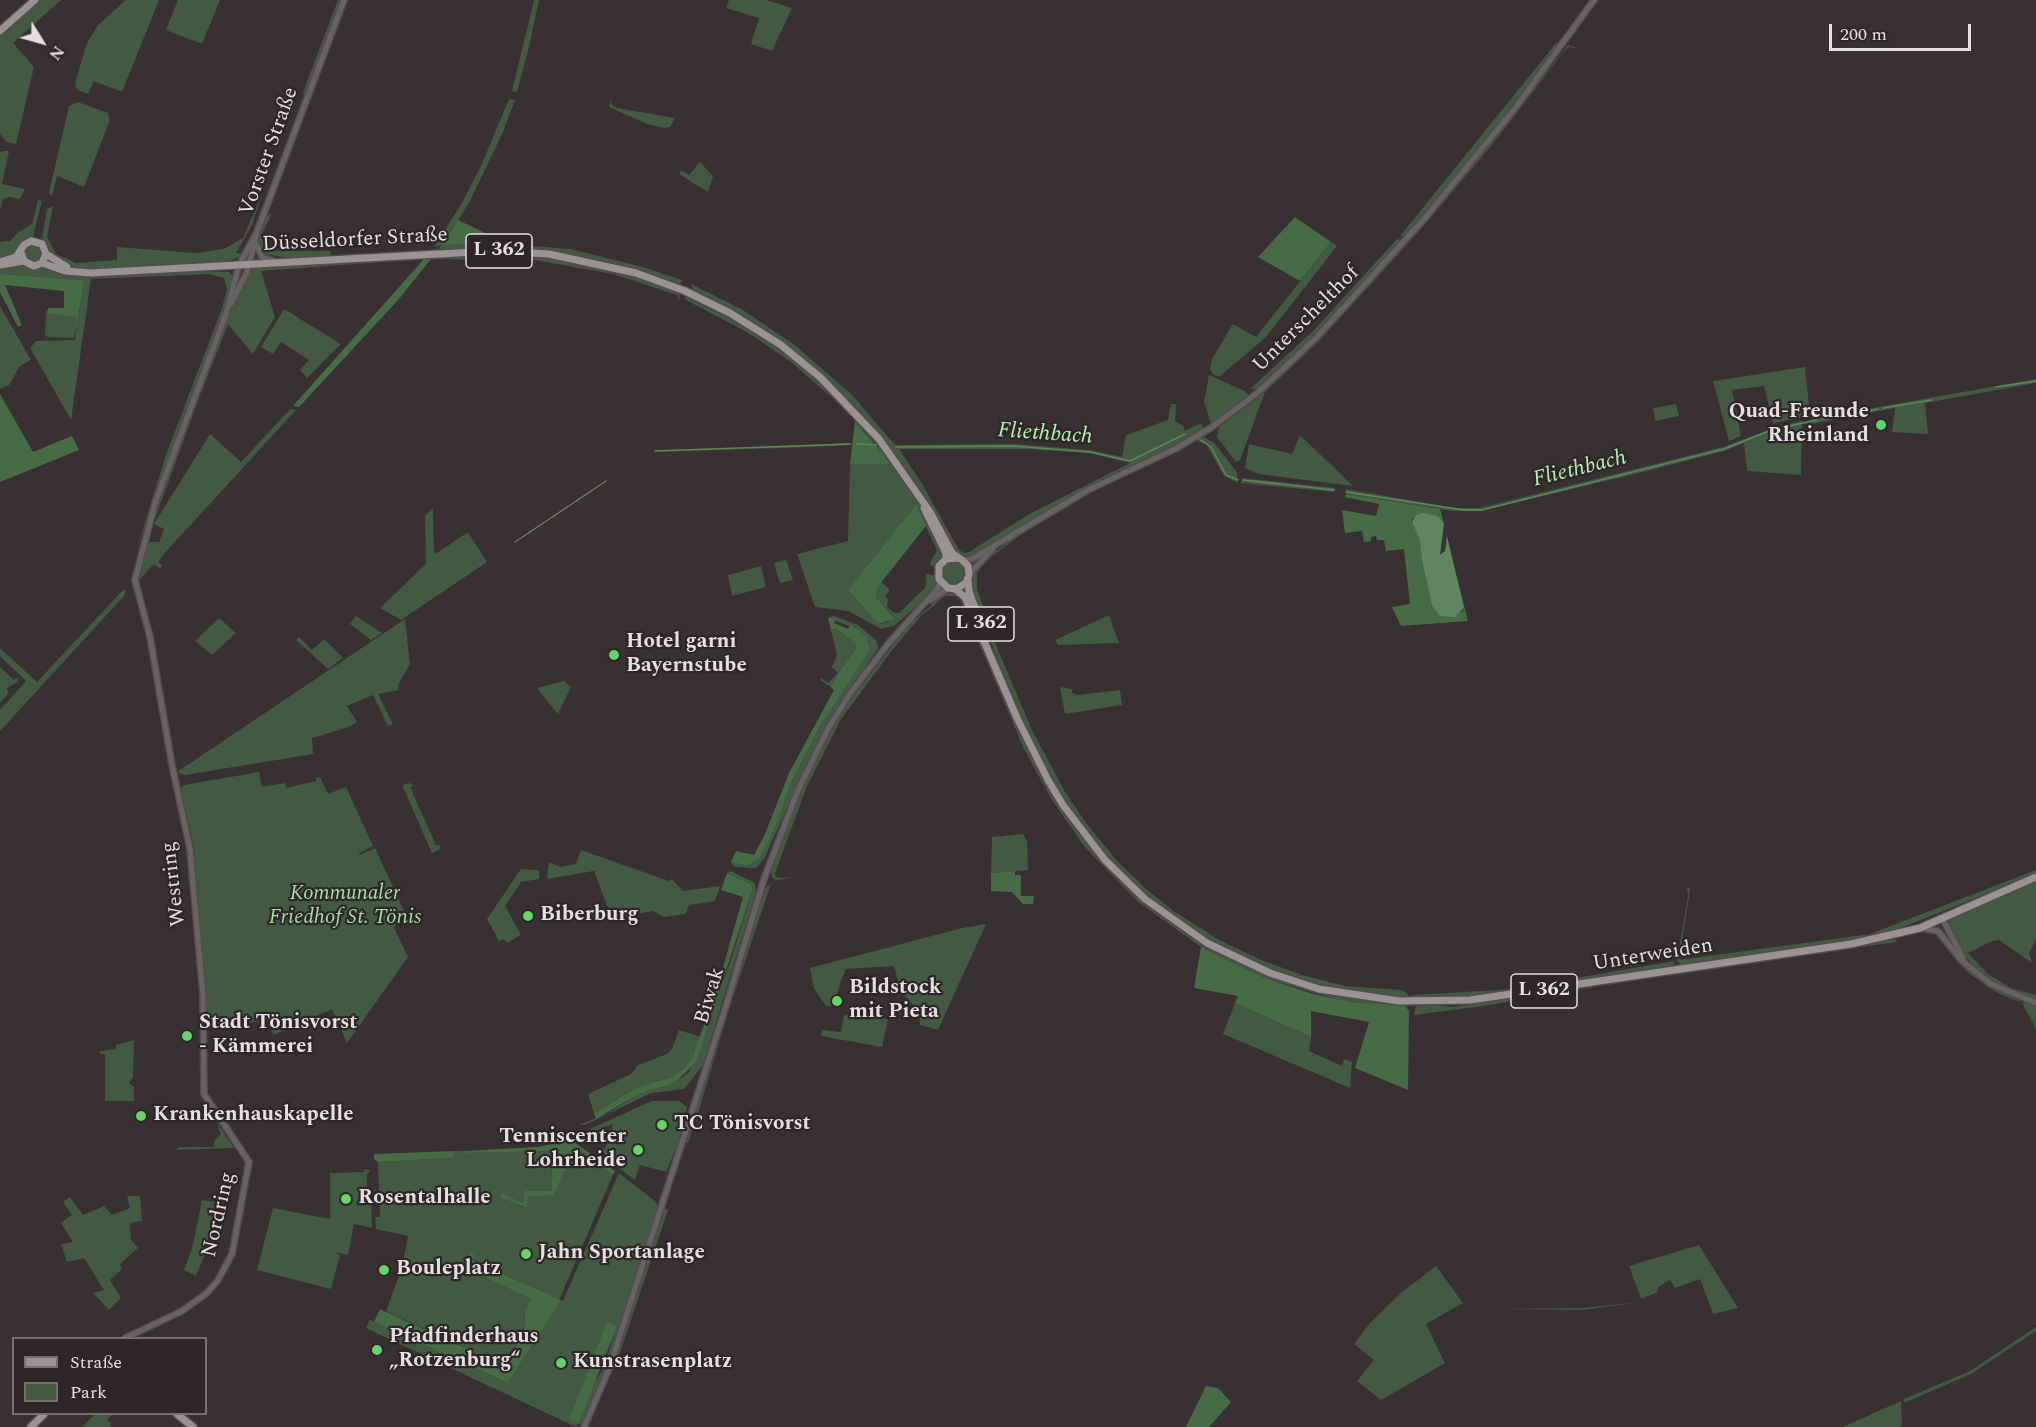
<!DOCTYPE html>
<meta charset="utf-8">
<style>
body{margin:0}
#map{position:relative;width:2036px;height:1427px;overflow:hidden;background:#383032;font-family:Spectral,serif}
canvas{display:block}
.legend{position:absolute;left:12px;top:1337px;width:195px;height:78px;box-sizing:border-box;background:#2e2628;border:2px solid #777072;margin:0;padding:8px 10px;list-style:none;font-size:18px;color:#e4dfe0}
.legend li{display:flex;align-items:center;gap:12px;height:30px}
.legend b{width:30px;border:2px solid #777072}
.north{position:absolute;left:12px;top:12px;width:60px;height:60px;-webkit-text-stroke:4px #2e2628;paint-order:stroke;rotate:127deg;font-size:16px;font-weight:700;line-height:24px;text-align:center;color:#e4dfe0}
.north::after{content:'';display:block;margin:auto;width:21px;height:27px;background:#e4dfe0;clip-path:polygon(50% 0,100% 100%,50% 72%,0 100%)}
.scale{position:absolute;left:1829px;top:24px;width:142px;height:27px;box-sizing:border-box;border:3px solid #e4dfe0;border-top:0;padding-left:8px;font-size:18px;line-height:21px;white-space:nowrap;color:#e4dfe0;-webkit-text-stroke:4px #2e2628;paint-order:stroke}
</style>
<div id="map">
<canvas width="2036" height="1427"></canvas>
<ul class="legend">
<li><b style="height:8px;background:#9a9293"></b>Straße</li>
<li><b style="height:16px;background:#425942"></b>Park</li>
</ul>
<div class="north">N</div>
<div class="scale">200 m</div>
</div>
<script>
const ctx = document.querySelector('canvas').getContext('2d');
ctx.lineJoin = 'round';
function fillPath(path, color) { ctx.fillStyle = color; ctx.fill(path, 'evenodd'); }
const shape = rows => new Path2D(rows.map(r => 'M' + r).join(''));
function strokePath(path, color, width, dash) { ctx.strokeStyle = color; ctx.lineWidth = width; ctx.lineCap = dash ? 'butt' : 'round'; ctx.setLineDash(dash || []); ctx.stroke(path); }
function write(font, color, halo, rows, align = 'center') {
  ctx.font = font + ' Spectral,serif'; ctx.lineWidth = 4.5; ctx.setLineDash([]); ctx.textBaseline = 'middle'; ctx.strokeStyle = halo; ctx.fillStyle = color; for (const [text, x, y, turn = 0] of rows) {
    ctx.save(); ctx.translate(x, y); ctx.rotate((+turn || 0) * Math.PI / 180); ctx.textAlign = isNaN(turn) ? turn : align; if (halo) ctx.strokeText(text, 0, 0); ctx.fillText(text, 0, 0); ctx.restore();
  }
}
const green = shape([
 [39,0,61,0,13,43,34,67,16,144,6,142,0,134,0,34],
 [126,0,159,0,122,92,94,81,88,94,80,91,75,87,76,80,87,43,98,25],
 [178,0,220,0,202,44,166,30],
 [338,0,341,0,306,93,302,95],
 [534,0,539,0,529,47,517,92,512,91],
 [729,0,766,0,792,8,772,51,751,44,759,18,726,8],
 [1557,42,1556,48,1484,143,1405,237,1400,236],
 [1568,45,1581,49,1569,47,1565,50,1491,146,1420,230,1317,343,1265,392,1240,460,1236,462,1217,437,1219,427,1255,400,1299,358,1373,281,1478,159],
 [612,97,611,104,617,108,675,118,670,127,664,128,647,124,609,107],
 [509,99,515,100,502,134,469,203,442,245,508,244,570,249,643,267,682,280,680,284,626,268,567,255,506,249,438,250,441,245,434,247,462,203,481,166],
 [78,102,108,113,110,120,84,187,57,176,52,196,49,193,69,106],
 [4,151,9,151,2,184,25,189,20,199,9,197,3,199,0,211,0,152],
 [700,162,713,176,708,192,679,174,681,170,689,175],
 [262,194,252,225,236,253,242,253,241,256,229,261,154,268,84,270,65,265,50,256,42,238,47,209,53,206,47,237,56,254,76,263,117,260,117,247,195,253,224,249,243,238],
 [38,200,42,201,33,236,18,253,0,260,0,242,10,241,17,233,32,224],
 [272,213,261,236,267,251,331,251,331,256,287,258,262,253,258,241,267,216],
 [1398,238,1400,243,1314,336,1257,389,1250,389,1314,330],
 [1331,242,1337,246,1266,337,1219,377,1213,374,1210,369,1212,359,1233,324,1256,337],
 '25 253a9 9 0 1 1 18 0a9 9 0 1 1-18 0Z',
 [481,254,535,256,594,265,673,289,679,292,680,302,677,295,613,274,535,260,424,259,261,271,275,317,253,354,228,324,201,393,200,390,230,310,253,268],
 [22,264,90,276,199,271,229,272,234,277,231,294,137,548,166,455,222,308,227,289,224,278,209,274,91,279,71,420,30,348,36,341,75,340,84,280,0,274,0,267],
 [691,284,743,310,796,346,852,395,895,445,1013,444,1090,450,1122,457,1126,435,1168,420,1171,404,1176,404,1175,421,1184,427,1184,431,1202,423,1203,430,1178,445,1073,495,967,559,954,553,922,496,897,458,850,402,822,375,772,336,693,290],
 [899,449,1026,449,1090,453,1130,463,1031,513,969,552,964,553,959,550,921,482],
 [686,297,747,327,809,371,847,406,915,494,942,547,943,558,937,564,931,566,930,563,937,550,916,506,848,590,878,624,885,623,895,618,876,597,874,592,881,582,890,590,885,596,888,599,887,607,894,613,899,613,926,587,926,574,934,575,937,588,894,626,881,629,848,611,815,607,797,554,848,541,850,464,889,464,856,445,875,444,844,408,791,362,747,332,684,299],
 [0,306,31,360,20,366,9,385,0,389],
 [284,309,341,344,307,378,300,370,309,360,281,342,273,354,261,347],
 [46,313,77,317,74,338,47,337,45,335],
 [1805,367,1810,416,1773,423,1764,386,1732,390,1741,436,1729,441,1713,381],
 [1209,375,1245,391,1249,396,1211,424,1204,402],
 [2036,379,2036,383,1925,403,1928,434,1892,432,1895,408,1806,425,1807,421,1812,419],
 [200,395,156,516,151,525,197,396],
 [1676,404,1679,416,1655,421,1653,408],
 [290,409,296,410,162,556,158,563,162,564,161,569,154,564,139,580,148,534,149,542,159,542,164,529,154,524,210,434,241,462],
 [1802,421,1801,475,1747,471,1744,443,1724,451,1639,473,1480,511,1453,511,1346,494,1346,489,1454,508,1480,508,1723,447,1779,426],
 [1300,435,1353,486,1258,474,1245,468,1249,444,1292,454],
 [1204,437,1214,443,1237,472,1238,483,1224,476,1206,444,1197,441],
 [851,443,850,445,813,447,654,452],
 [1242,478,1335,488,1334,492,1241,483],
 [1069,506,1019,536,987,560,977,573,977,589,998,650,1032,730,1065,792,1086,823,1118,862,1146,889,1175,912,1221,941,1261,960,1302,975,1345,986,1402,990,1408,994,1408,997,1360,994,1297,979,1252,963,1201,936,1149,898,1100,850,1069,810,1023,725,969,586,977,565,1019,534],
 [433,508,434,552,437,553,468,532,487,562,401,620,380,608,426,564,425,516],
 [786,560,793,580,780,583,774,563],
 '942 573a12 12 0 1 1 24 0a12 12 0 1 1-24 0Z',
 [761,566,766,587,732,596,728,575],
 [123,590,126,590,124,596,0,731,0,710,26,681,0,656,0,648,37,682],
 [947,591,961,594,1061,807,1088,845,1122,882,1178,928,1218,952,1265,975,1336,996,1394,1004,1355,1003,1335,999,1265,978,1201,947,1137,901,1084,846,1052,800,1024,749,959,597,955,596,945,596,920,617,893,649,841,719,807,786,775,873,776,877,783,878,795,877,779,880,773,879,770,871,794,805,841,712,907,627],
 [1109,615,1119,643,1058,645,1055,640],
 [356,616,382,633,371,640,350,624],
 [834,616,858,625,877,641,878,648,840,705,809,759,764,859,756,868,734,867,731,862,747,866,760,858,774,831,791,783,819,728,870,650,857,629,828,618],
 [219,618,236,633,212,655,195,641],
 [405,619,410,664,398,685,399,690,378,694,393,724,388,726,373,695,347,706,357,722,349,727,312,738,313,754,185,775,177,772],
 [836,629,855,643,856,648,830,686,820,680,821,678,828,683,838,673,832,667,837,655,831,630],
 [299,637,312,650,324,639,343,658,328,669,296,640],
 [0,667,14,680,17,677,18,682,7,688,8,694,0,703],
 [564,681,571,687,558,714,537,688],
 [1060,687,1072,689,1072,693,1077,695,1120,690,1122,705,1065,714],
 [259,772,262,787,285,783,286,788,316,781,316,778,320,777,328,794,346,787,373,846,359,853,360,855,375,848,405,913,394,928,408,957,347,1043,332,1009,273,1035,270,1021,207,1025,194,847,181,789,184,785],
 [409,783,414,786,410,787,436,845,441,845,439,850,432,853,402,785],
 [1023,834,1027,841,1028,870,991,873,992,837],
 [581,850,669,881,672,879,683,891,720,886,715,901,689,905,686,914,664,917,653,911,630,915,610,922,607,914,610,913,594,871,547,879,549,862,560,867,576,864],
 [521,869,539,870,539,879,521,882,505,906,521,935,507,943,504,939,499,941,487,919],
 [2036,870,2036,874,1883,935,1845,943,1681,965,1677,961,1688,896,1687,888,1690,888,1689,897,1679,960,1870,934],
 [731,871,755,883,756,892,703,1065,684,1089,651,1093,585,1125,579,1125,607,1114,639,1094,675,1083,689,1072,730,963,753,888,751,884,727,873],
 [2036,881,2036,940,2029,953,2032,963,1999,940,1992,941,1968,953,1988,974,2011,988,2036,995,2036,1000,1995,984,1982,975,1962,953,1947,926,1950,919],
 [771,883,728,1012,698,1113,688,1143,685,1142,765,889],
 [986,924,938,1030,920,1025,919,1012,901,991,894,966,846,969,838,989,837,1000,833,999,834,1006,826,1006,814,989,810,968,962,928],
 [1895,939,1897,942,1673,973,1484,1006,1414,1015,1416,1004,1454,1007,1675,971],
 [1945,943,1959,960,1987,984,2023,1003,2036,1005,2036,1029,2022,1003,1996,992,1967,972,1943,944],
 [1674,961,1673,966,1524,992,1480,997,1416,999,1414,995,1513,989],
 [1235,1003,1311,1037,1309,1051,1342,1066,1344,1059,1352,1062,1350,1088,1223,1034],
 [844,1015,888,1019,882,1047,821,1036,822,1030,841,1032],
 [679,1030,701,1037,693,1056,685,1067,672,1077,638,1087,594,1113,588,1094,631,1074,638,1065,667,1054,672,1049],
 [134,1040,133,1077,129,1083,134,1087,134,1101,105,1101,105,1054,100,1054,100,1051,116,1049,116,1045],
 [652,1101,679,1101,687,1107,679,1141,666,1172,640,1165,635,1180,605,1158,606,1155,602,1151,606,1147,613,1124,579,1138,583,1132],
 [217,1123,234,1148,174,1150,180,1147,214,1147,214,1141,221,1134],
 [575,1147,613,1175,559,1300,472,1259,465,1267,532,1299,525,1312,524,1336,508,1355,489,1359,386,1311,402,1268,408,1236,376,1229,375,1217,380,1217,378,1162,454,1158,454,1151,463,1151,463,1153,551,1151,552,1191,524,1192,523,1203,501,1194,500,1196,526,1208,528,1195,554,1195],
 [364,1169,370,1170,367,1175,367,1196,371,1196,372,1228,354,1224,348,1255,334,1252,340,1255,331,1289,257,1270,273,1208,330,1219,330,1173,364,1172],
 [619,1173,655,1201,659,1208,606,1371,582,1425,578,1424,576,1427,366,1328,370,1320,508,1383,561,1300,563,1301],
 [607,1323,617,1327,602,1371,569,1418],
 [127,1196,140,1196,142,1221,130,1223,131,1240,138,1248,120,1264,122,1269,110,1280,121,1298,109,1310,93,1293,104,1290,84,1258,67,1262,61,1244,73,1242,61,1223,72,1215,63,1202,70,1197,83,1215,104,1206,112,1215,130,1208],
 [202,1200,215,1202,206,1251,196,1276,184,1270,193,1245],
 [664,1208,668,1210,614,1370,612,1369],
 [1699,1245,1738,1308,1713,1314,1700,1279,1675,1288,1670,1280,1658,1287,1658,1292,1641,1299,1629,1266],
 [1436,1266,1463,1303,1426,1324,1445,1363,1381,1400,1357,1381,1374,1360,1354,1344,1370,1323,1401,1293],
 [1642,1302,1582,1310,1494,1309,1582,1308],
 [2036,1327,2036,1331,1971,1374,1904,1403,1904,1399,1970,1371],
 [1901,1401,1902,1425,1899,1427,1843,1427],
 [95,1414,113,1414,107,1420,112,1424,109,1427,82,1427]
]);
const forest = shape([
 [1295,217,1331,242,1300,281,1258,257],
 [458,220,508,244,442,245],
 [424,259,431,259,399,299,299,407,293,406],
 [0,274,84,280,75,338,76,317,46,313,49,308,64,308,64,291,5,285,22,325,18,327,0,292],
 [0,394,33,452,72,436,79,450,0,482],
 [855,421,875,445,856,445,876,446,890,464,850,464],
 [1346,494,1440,509,1444,524,1427,514,1412,519,1412,522,1421,540,1422,561,1432,606,1462,612,1464,609,1448,543,1468,621,1401,626,1392,607,1410,604,1404,549,1386,551,1384,540,1377,540,1376,536,1371,537,1371,541,1364,542,1362,531,1345,533,1342,510,1376,516,1379,504,1345,497],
 [916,505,926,526,876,589,876,597,895,619,878,624,848,590],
 [828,618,835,619,834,623,848,629,850,625,857,629,866,636,870,650,819,728,791,783,774,831,760,858,747,866,731,862,736,851,754,855,765,834,789,773,834,690,830,686,856,648,855,643,836,629,831,630],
 [1015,871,1015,875,1021,875,1021,896,1034,896,1033,904,1023,904,1012,892,991,891,991,873],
 [727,873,751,884,753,888,696,1062,675,1083,639,1094,596,1119,594,1113,638,1087,672,1077,685,1067,693,1056,718,985,743,897,721,890],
 [1201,947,1265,978,1313,994,1355,1003,1404,1004,1409,1011,1408,1090,1355,1068,1369,1022,1311,1011,1311,1037,1235,1003,1238,996,1194,988],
 [571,1140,615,1171,613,1175,575,1147,554,1195,528,1196,527,1208,500,1197,501,1193,523,1203,524,1191,552,1191,551,1151,463,1153,463,1151,538,1147],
 [454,1151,454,1158,378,1162,374,1159,374,1154],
 [471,1252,474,1255,472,1260,561,1300,508,1383,374,1322,380,1309,489,1359,509,1355,524,1336,525,1312,531,1299,464,1267],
 [607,1322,617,1327,578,1424,569,1418],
 [1206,1386,1218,1388,1231,1402,1209,1427,1186,1427]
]);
const water = shape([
 [1423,513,1438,516,1444,524,1440,555,1445,551,1447,536,1464,608,1455,617,1440,616,1432,606,1422,561,1420,540,1412,522,1416,515]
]);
const stream = shape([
 [1996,387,2036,381],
 [1883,408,1932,400],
 [1822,419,1878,409],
 [1199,439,1211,447,1226,475,1238,480],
 [857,444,876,445],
 [896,447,1013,446,1090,452,1130,461,1185,434],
 [655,451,850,444],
 [1243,480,1334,490],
 [1346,492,1464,510,1482,510,1724,449,1774,429,1818,420],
 [515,542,606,481]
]);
const minor = shape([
 [256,244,262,257,274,261],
 [231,304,247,272,257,232,344,0],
 [963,560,972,559,1088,490,1175,449,1209,429,1256,394,1316,338,1425,218,1516,107,1594,0],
 [970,573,992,550],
 [931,600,949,588],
 [1942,918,1963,958],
 [1920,928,1938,931,1961,960,1991,984,2036,1003],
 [125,1338,182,1311,207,1293,218,1280,232,1254,249,1162,204,1094,203,995,190,849,172,765,150,637,135,580,155,503,226,314,239,265,257,232],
 [584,1427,609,1369,725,1009,764,879,798,790,828,729,849,695,888,644,938,588,940,581]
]);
const major = shape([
 [0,31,35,0],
 [46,254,67,267],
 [0,262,16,257,24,245,31,241,42,244,46,254,42,263,34,266,24,261,21,252],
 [42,263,65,271,91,273,494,251,549,254,636,273,685,291,730,313,781,345,821,378,879,439,930,512,952,553,962,560,968,566,969,575,966,583,956,589,948,588,939,579,939,566,946,559,958,558],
 [0,265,24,261],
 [924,508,946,553,946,559],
 [968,580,969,591,978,617],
 [955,589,965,597,1017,718,1048,780,1063,805,1105,860,1145,899,1207,943,1270,973,1319,989,1399,1001,1470,1000,1851,944,1920,928,2036,877],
 [177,1414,193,1427],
 [31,1427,44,1414]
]);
const markers = [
 [1881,425,6,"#64d467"],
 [614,655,6,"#64d467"],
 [528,916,6,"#64d467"],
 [837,1001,6,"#64d467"],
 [187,1036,6,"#64d467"],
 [141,1116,6,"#64d467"],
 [662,1125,6,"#64d467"],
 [638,1150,6,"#64d467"],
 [346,1199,6,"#64d467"],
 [526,1254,6,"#64d467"],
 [384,1270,6,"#64d467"],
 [377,1350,6,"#64d467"],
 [561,1363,6,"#64d467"]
];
const shields = [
 [499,251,66],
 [981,624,66],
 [1544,991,66]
];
const shieldNames = [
 ["L 362",499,251],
 ["L 362",981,624],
 ["L 362",1544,991]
];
const streetNames = [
 ["Vorster Straße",270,152,-70],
 ["Düsseldorfer Straße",355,241,-3],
 ["Unterschelthof",1307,320,-45],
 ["Westring",175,884,-97],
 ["Unterweiden",1653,956,-9],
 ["Biwak",711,996,-73],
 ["Nordring",220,1215,-77]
];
const poiNames = [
 ["Quad-Freunde",1869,413,"right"],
 ["Rheinland",1869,437,"right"],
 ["Hotel garni",626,643],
 ["Bayernstube",626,667],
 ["Biberburg",540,916],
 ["Bildstock",849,989],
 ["mit Pieta",849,1013],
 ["Stadt Tönisvorst",199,1024],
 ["- Kämmerei",199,1048],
 ["Krankenhauskapelle",153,1116],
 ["TC Tönisvorst",674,1125],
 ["Tenniscenter",626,1138,"right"],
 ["Lohrheide",626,1162,"right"],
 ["Rosentalhalle",358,1199],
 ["Jahn Sportanlage",538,1254],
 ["Bouleplatz",396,1270],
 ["Pfadfinderhaus",389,1338],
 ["„Rotzenburg“",389,1362],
 ["Kunstrasenplatz",573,1363]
];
const parkNames = [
 ["Kommunaler",345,895],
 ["Friedhof St. Tönis",345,919]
];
const waterNames = [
 ["Fliethbach",1045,435,4],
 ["Fliethbach",1580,470,-14]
];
fillPath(green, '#425942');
fillPath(forest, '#466c46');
fillPath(water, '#5f865e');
strokePath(stream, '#5f865e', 1.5);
strokePath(minor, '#544c4e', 8);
strokePath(major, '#544c4e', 10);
strokePath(minor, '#676364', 5);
strokePath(major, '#9a9293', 7);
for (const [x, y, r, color] of markers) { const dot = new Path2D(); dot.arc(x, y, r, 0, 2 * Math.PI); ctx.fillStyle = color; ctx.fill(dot); strokePath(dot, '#2e2628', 2); }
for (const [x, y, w] of shields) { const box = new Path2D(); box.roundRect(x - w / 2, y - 17, w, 34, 4.5); ctx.fillStyle = '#2e2628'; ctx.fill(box); strokePath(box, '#e4dfe0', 1.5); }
write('bold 20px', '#e4dfe0', null, shieldNames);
write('21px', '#e4dfe0', '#2e2628', streetNames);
write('bold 21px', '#e4dfe0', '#2e2628', poiNames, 'left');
write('italic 21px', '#a3dfa2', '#2e2628', parkNames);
write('italic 22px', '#b3f0b1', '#2e2628', waterNames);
</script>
